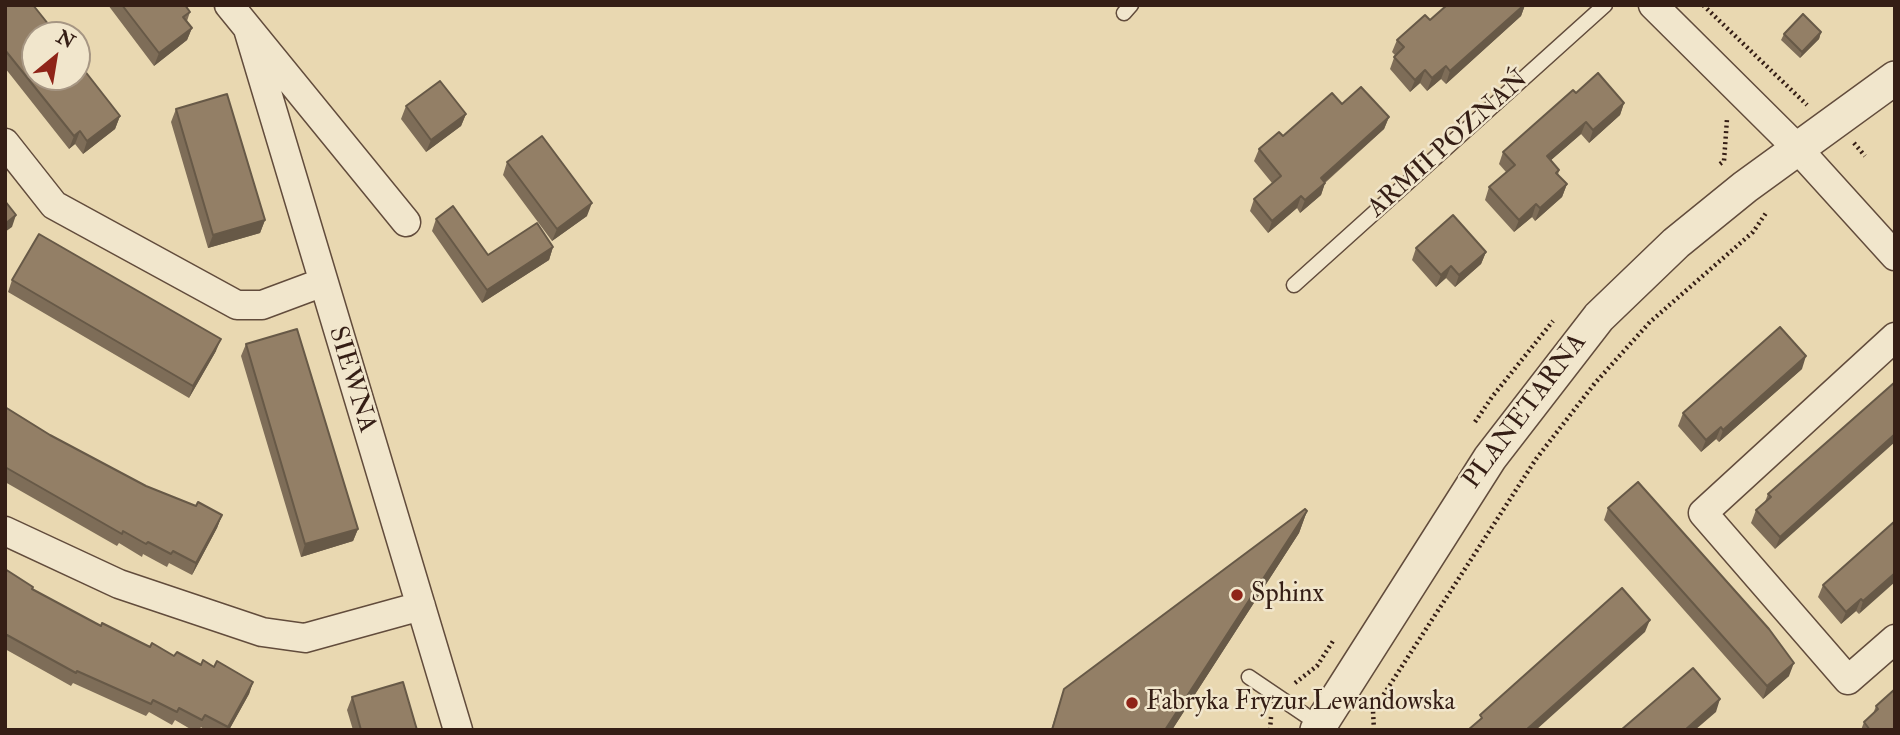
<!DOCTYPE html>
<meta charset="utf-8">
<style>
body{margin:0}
#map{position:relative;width:1900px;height:735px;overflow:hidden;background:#e9d8b1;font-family:"IM FELL Double Pica",serif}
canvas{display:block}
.frame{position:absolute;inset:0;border:7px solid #351e15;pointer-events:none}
.north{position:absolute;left:21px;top:21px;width:70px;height:70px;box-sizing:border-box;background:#f1e6cc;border:2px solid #a69683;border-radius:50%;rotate:30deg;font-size:19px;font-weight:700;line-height:28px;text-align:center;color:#351e15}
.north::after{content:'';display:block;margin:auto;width:24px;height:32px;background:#8f2418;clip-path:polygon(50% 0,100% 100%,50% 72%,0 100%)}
</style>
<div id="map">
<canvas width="1900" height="735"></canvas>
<div class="frame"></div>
<div class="north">N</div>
</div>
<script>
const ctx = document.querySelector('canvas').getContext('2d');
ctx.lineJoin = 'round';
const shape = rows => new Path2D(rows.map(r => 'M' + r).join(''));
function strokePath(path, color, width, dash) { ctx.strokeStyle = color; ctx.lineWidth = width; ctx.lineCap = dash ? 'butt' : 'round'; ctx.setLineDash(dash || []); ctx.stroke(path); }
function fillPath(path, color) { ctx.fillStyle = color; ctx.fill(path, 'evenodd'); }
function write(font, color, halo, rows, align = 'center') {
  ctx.font = font + ' "IM FELL Double Pica",serif'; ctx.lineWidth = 5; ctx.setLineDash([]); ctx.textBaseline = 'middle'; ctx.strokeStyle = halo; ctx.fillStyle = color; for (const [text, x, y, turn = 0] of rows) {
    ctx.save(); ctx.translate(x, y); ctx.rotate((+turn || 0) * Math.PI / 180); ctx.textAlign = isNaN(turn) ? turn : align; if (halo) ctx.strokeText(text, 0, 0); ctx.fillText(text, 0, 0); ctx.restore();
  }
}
const path = shape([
 [1703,5,1807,105],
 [1854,143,1865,156],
 [1720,164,1724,161,1727,119],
 [1475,422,1492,397,1553,321],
 [1295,683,1317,666,1333,641],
 [1270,730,1271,717],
 [1374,730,1373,711,1536,459,1595,383,1650,322,1753,232,1766,213]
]);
const service = shape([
 [1124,13,1131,5],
 [1294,285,1605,5],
 [1249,677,1320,725]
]);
const minor = shape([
 [229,5,406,222],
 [1653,5,1797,148,1895,256],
 [248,29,458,730],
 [5,143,54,205,237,305,262,305,321,283],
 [1895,337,1703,513,1848,680,1895,639],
 [5,531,119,584,262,632,305,638,421,606]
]);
const tertiary = shape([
 [1317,730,1490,458,1599,317,1676,243,1745,187,1895,78]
]);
const wall = shape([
 [5,5,120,116,115,129,83,154,75,144,69,149,5,68],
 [108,5,185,5,190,12,187,21,192,28,187,40,154,66],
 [1447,5,1525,5,1521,16,1446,84,1441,79,1427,91,1420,83,1410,92,1390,69,1395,55,1392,52,1397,40,1430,20],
 [1821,32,1819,39,1800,58,1781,40,1784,34],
 [1576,93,1624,103,1620,115,1589,143,1581,134,1551,160,1559,170,1558,175,1567,184,1562,197,1535,221,1532,217,1514,232,1485,200,1489,187,1506,172,1499,164,1503,152],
 [1342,104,1389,117,1384,129,1325,183,1321,195,1300,213,1297,208,1268,233,1250,211,1254,199,1272,183,1254,161,1259,149],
 [406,106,466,114,461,126,426,152,401,119],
 [176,109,265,220,260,233,208,248,171,122],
 [507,162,587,216,552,241,503,175],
 [436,219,488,255,553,247,549,260,482,303,432,231],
 [1416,248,1486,252,1481,264,1455,287,1446,278,1436,287,1412,260],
 [12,280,216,351,189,398,8,292],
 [246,344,358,529,353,541,301,557,241,356],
 [1802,369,1719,442,1716,439,1701,452,1678,426,1683,413],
 [1895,382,1775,549,1751,523,1756,510,1765,502,1768,494],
 [5,407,50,435,146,486,196,506,222,515,217,528,192,575,169,563,167,567,143,554,142,557,119,543,117,546,5,482],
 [1608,508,1789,676,1763,699,1604,520],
 [1307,511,1299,533,1172,730,1051,730,1064,689],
 [1895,521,1859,614,1856,611,1841,624,1818,597,1823,585],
 [5,569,32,589,101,626,174,656,201,665,214,667,253,682,249,694,229,730,205,730,201,727,199,730,192,730,175,720,172,725,149,712,146,716,73,683,71,686,5,649],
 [352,697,417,730,353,730,347,710],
 [1876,706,1895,730,1861,730,1864,722,1873,714]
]);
const shadedWall = shape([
 [1524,5,1525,5,1521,16,1446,84,1450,71],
 [192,28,187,40,154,66,159,53],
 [1821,32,1819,39,1800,58,1802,52],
 [1446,66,1441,79,1427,91,1432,78],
 [1425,70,1420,83,1410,92,1415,80],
 [1624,103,1620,115,1589,143,1593,130],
 [466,114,461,126,426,152,431,140],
 [120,116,115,129,83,154,87,141],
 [1389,117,1384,129,1316,190,1321,178],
 [1586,122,1581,134,1542,168,1547,156],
 [80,131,75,144,69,149,74,136],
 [1325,183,1321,195,1300,213,1305,200],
 [1567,184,1562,197,1535,221,1540,208],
 [1301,196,1297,208,1268,233,1272,221],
 [592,203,587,216,552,241,557,229],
 [1536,204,1532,217,1514,232,1519,220],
 [16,215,12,227,5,232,5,224],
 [265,220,260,233,208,248,213,235],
 [553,247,549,260,482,303,487,290],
 [1486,252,1481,264,1455,287,1459,275],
 [1451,266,1446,278,1436,287,1441,275],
 [221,339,216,351,189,398,193,386],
 [1806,356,1802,369,1719,442,1723,430],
 [1721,427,1716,439,1701,452,1706,440],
 [1895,434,1895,442,1775,549,1780,537],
 [1307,511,1299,533,1172,730,1165,730],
 [222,515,217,528,192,575,196,563],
 [358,529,353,541,301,557,305,544],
 [1895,573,1895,582,1859,614,1863,601],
 [1861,599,1856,611,1841,624,1846,612],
 [1650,620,1645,632,1536,730,1526,730],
 [1794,663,1789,676,1763,699,1767,686],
 [253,682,249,694,229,730,227,730],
 [1720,699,1716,712,1695,730,1685,730]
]);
const building = shape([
 [5,5,33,5,57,35,35,35,35,77,77,77,77,61,120,116,87,141,80,131,74,136,5,50,5,5],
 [122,5,185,5,190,12,183,17,192,28,159,53,122,5],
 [1447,5,1524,5,1450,71,1446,66,1432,78,1425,70,1415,80,1394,57,1404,47,1397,40,1425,15,1430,20,1447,5],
 [1803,14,1821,32,1802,52,1784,34,1803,14],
 [1598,73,1624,103,1593,130,1586,122,1547,156,1559,170,1556,173,1567,184,1540,208,1536,204,1519,220,1489,187,1515,165,1503,152,1573,90,1576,93,1598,73],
 [440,81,466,114,431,140,406,106,440,81],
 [1361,87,1389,117,1321,178,1325,183,1305,200,1301,196,1272,221,1254,199,1281,176,1259,149,1279,132,1283,136,1332,93,1342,104,1361,87],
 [227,94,265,220,213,235,176,109,227,94],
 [542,136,592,203,557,229,507,162,542,136],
 [5,201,16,215,5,224,5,201],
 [453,206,488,255,537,223,553,247,487,290,436,219,453,206],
 [1453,215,1486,252,1459,275,1451,266,1441,275,1416,248,1453,215],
 [39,234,221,339,193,386,12,280,39,234],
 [1780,327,1806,356,1723,430,1721,427,1706,440,1683,413,1780,327],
 [297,329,358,529,305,544,246,344,297,329],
 [1895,382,1895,434,1780,537,1756,510,1771,497,1768,494,1895,382],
 [5,407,50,435,146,486,196,506,198,502,222,515,196,563,173,551,171,554,148,542,146,544,123,531,122,534,5,467,5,407],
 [1638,482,1769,629,1794,663,1767,686,1608,508,1638,482],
 [1305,509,1307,511,1165,730,1052,730,1064,689,1305,509],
 [1895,521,1895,573,1863,601,1861,599,1846,612,1823,585,1895,521],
 [5,569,33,587,32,589,101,626,102,623,150,647,152,643,174,656,177,652,201,665,203,660,214,667,217,661,253,682,228,727,205,715,202,720,179,708,177,712,153,700,151,704,77,671,76,673,7,635,5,638,5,569],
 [1622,588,1650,620,1526,730,1468,730,1482,718,1480,715,1622,588],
 [1693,668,1720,699,1685,730,1621,730,1693,668],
 [403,682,417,730,361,730,352,697,403,682],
 [1895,689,1895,730,1870,730,1864,722,1878,709,1876,706,1895,689]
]);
const markers = [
 [1237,595,7,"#8f2418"],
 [1132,703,7,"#8f2418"]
];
const streetNames = [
 ["ARMII POZNAŃ",1449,145,-42],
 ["SIEWNA",351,380,73],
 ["PLANETARNA",1526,412,-53]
];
const poiNames = [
 ["Sphinx",1251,595],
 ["Fabryka Fryzur Lewandowska",1146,703]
];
strokePath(service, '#624c3c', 17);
strokePath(minor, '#624c3c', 31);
strokePath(tertiary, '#624c3c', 36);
strokePath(path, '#351e15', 4.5, [2, 3.5]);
strokePath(service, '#f1e6cc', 14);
strokePath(minor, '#f1e6cc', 28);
strokePath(tertiary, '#f1e6cc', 33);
fillPath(wall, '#7e6d58');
fillPath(shadedWall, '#675947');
fillPath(building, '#937f66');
strokePath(building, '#675947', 2);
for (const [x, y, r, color] of markers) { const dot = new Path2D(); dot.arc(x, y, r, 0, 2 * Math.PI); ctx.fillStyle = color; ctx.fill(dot); strokePath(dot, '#f1e6cc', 2.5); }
write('26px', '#351e15', '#f1e6cc', streetNames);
write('26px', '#351e15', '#f1e6cc', poiNames, 'left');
</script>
